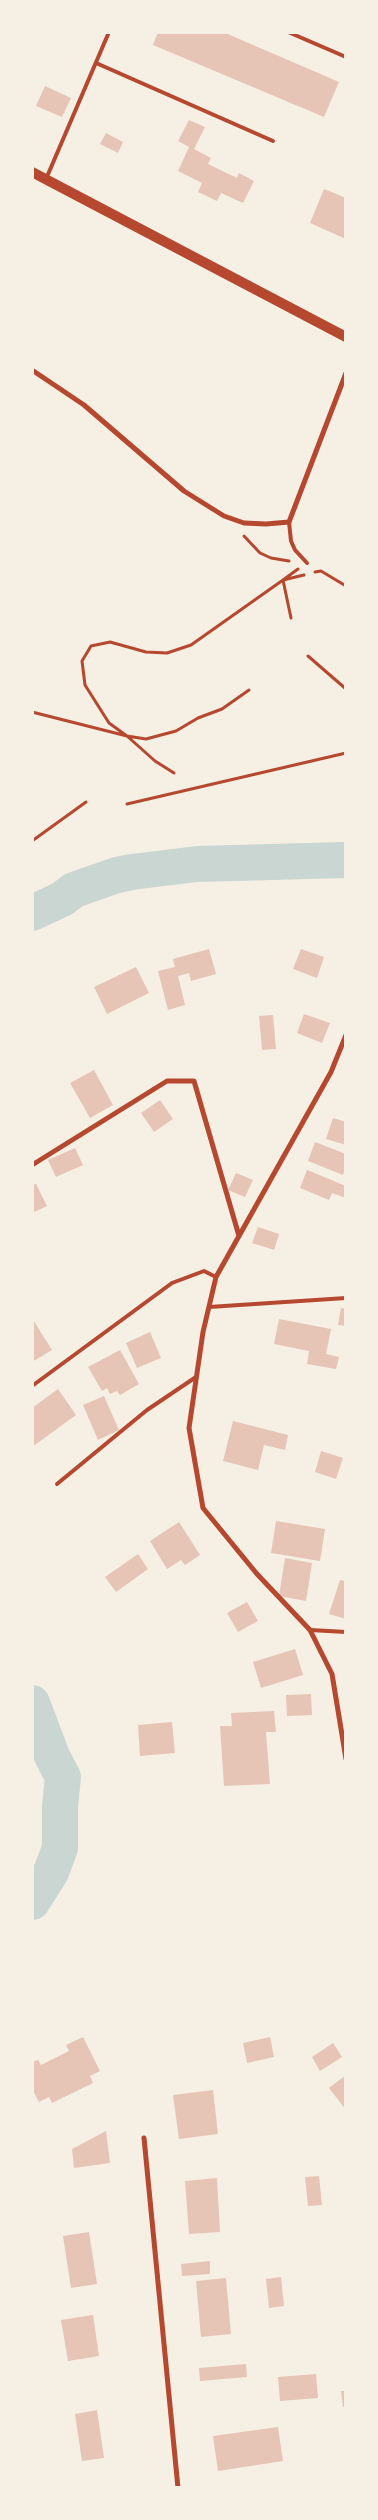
<!DOCTYPE html>
<style>
body{margin:0}
#map{position:relative;width:378px;height:2520px;overflow:hidden;background:#f6efe4;font-family:"Playfair Display",serif}
canvas{display:block}
.frame{position:absolute;inset:0;border:34px solid #f6efe4;pointer-events:none}
</style>
<div id="map">
<canvas width="378" height="2520"></canvas>
<div class="frame"></div>
</div>
<script>
const ctx = document.querySelector('canvas').getContext('2d');
ctx.lineJoin = 'round';
const shape = rows => new Path2D(rows.map(r => 'M' + r).join(''));
function strokePath(path, color, width, dash) { ctx.strokeStyle = color; ctx.lineWidth = width; ctx.lineCap = dash ? 'butt' : 'round'; ctx.setLineDash(dash || []); ctx.stroke(path); }
function fillPath(path, color) { ctx.fillStyle = color; ctx.fill(path, 'evenodd'); }
const river = shape([
 [32,913,62,899,74,890,117,875,132,872,197,864,346,860],
 [32,1703,52,1756,63,1777,60,1806,60,1848,51,1872,32,1902]
]);
const building = shape([
 [158,32,223,32,339,82,324,117,153,45],
 [45,86,71,98,62,117,36,106],
 [189,120,205,127,194,149,211,158,208,164,237,178,239,173,254,181,243,203,221,193,217,201,198,192,202,183,178,171,189,147,178,141],
 [106,133,123,142,118,153,100,144],
 [324,189,346,198,346,239,310,223],
 [209,949,216,974,191,981,189,973,178,976,185,1005,168,1010,158,971,175,967,173,959],
 [301,949,324,957,317,978,293,969],
 [136,967,149,993,107,1014,94,987],
 [304,1014,330,1023,322,1043,297,1033],
 [273,1015,276,1049,262,1050,259,1016],
 [94,1070,113,1105,90,1118,70,1083],
 [160,1100,173,1119,154,1132,141,1113],
 [333,1118,346,1122,346,1145,326,1139],
 [315,1142,346,1154,346,1168,343,1175,308,1161],
 [75,1148,83,1165,56,1177,48,1160],
 [307,1170,346,1186,346,1198,332,1193,329,1200,300,1188],
 [236,1173,253,1180,245,1197,228,1190],
 [36,1184,47,1206,32,1213,32,1185],
 [258,1227,279,1234,274,1250,252,1243],
 [341,1308,346,1309,346,1326,338,1325],
 [32,1318,52,1350,32,1362],
 [279,1319,331,1329,326,1354,339,1357,336,1369,307,1364,309,1351,274,1344],
 [150,1332,161,1358,137,1368,126,1343],
 [120,1350,139,1384,120,1395,117,1391,110,1394,107,1388,102,1391,88,1367],
 [58,1389,76,1415,32,1447,32,1408],
 [104,1396,119,1430,98,1440,83,1405],
 [233,1421,288,1435,285,1450,264,1445,258,1470,223,1461],
 [321,1451,343,1458,336,1479,315,1472],
 [276,1521,325,1529,320,1561,271,1553],
 [179,1522,200,1555,185,1565,181,1560,167,1569,150,1541],
 [138,1554,148,1569,116,1592,105,1577],
 [285,1558,312,1563,306,1601,279,1596],
 [340,1580,346,1581,346,1619,329,1614],
 [247,1602,258,1621,238,1632,227,1613],
 [295,1649,303,1675,261,1688,253,1662],
 [311,1694,312,1715,287,1716,286,1695],
 [274,1711,276,1732,266,1732,270,1784,224,1786,220,1726,232,1726,231,1713],
 [172,1722,175,1753,140,1756,138,1725],
 [83,2037,100,2071,90,2076,93,2083,52,2103,49,2097,39,2102,32,2089,32,2062,38,2060,41,2065,69,2051,66,2045],
 [270,2037,274,2057,247,2063,243,2043],
 [333,2043,342,2057,320,2071,312,2057],
 [346,2075,346,2110,329,2088],
 [213,2090,218,2134,179,2139,173,2095],
 [106,2131,110,2163,74,2168,72,2149],
 [319,2176,322,2205,308,2206,305,2177],
 [217,2178,220,2232,189,2234,185,2181],
 [89,2232,97,2284,71,2288,63,2236],
 [210,2261,210,2274,182,2276,181,2264],
 [281,2277,284,2306,269,2308,266,2279],
 [226,2278,231,2334,201,2337,196,2281],
 [93,2315,99,2356,68,2361,61,2320],
 [246,2364,247,2377,200,2381,199,2368],
 [316,2374,318,2398,280,2401,278,2377],
 [341,2391,346,2391,346,2407,343,2407],
 [97,2410,104,2458,82,2461,75,2414],
 [278,2427,283,2461,218,2471,213,2436]
]);
const path = shape([
 [244,536,260,553,271,558,289,561],
 [315,572,321,571,346,586],
 [291,618,283,580,298,569],
 [308,656,346,689],
 [249,690,222,709,198,718,176,731,146,739,127,736,109,723,85,685,82,661,91,646,110,642,146,652,167,653,191,645,283,580,304,575],
 [32,712,127,736,155,761,174,773],
 [127,804,346,753],
 [32,841,86,802]
]);
const service = shape([
 [288,32,346,57],
 [96,63,273,141],
 [46,179,109,32],
 [289,522,291,541,295,550,307,563],
 [209,1307,346,1298],
 [32,1386,172,1283,204,1271,216,1277],
 [57,1484,147,1410,196,1377],
 [310,1630,346,1632]
]);
const minor = shape([
 [32,370,84,405,184,491,224,516,244,523,266,524,289,522,346,373],
 [346,1035,331,1072,216,1277,203,1332,189,1428,203,1508,257,1574,310,1630,332,1674,346,1759],
 [32,1165,167,1081,194,1081,239,1236],
 [144,2138,178,2488]
]);
const secondary = shape([
 [32,172,346,337]
]);
strokePath(river, '#c9d6d2', 36);
fillPath(building, '#e6c5b7');
strokePath(path, '#b5482f', 3);
strokePath(service, '#b5482f', 4);
strokePath(minor, '#b5482f', 5);
strokePath(secondary, '#b5482f', 10);
</script>
